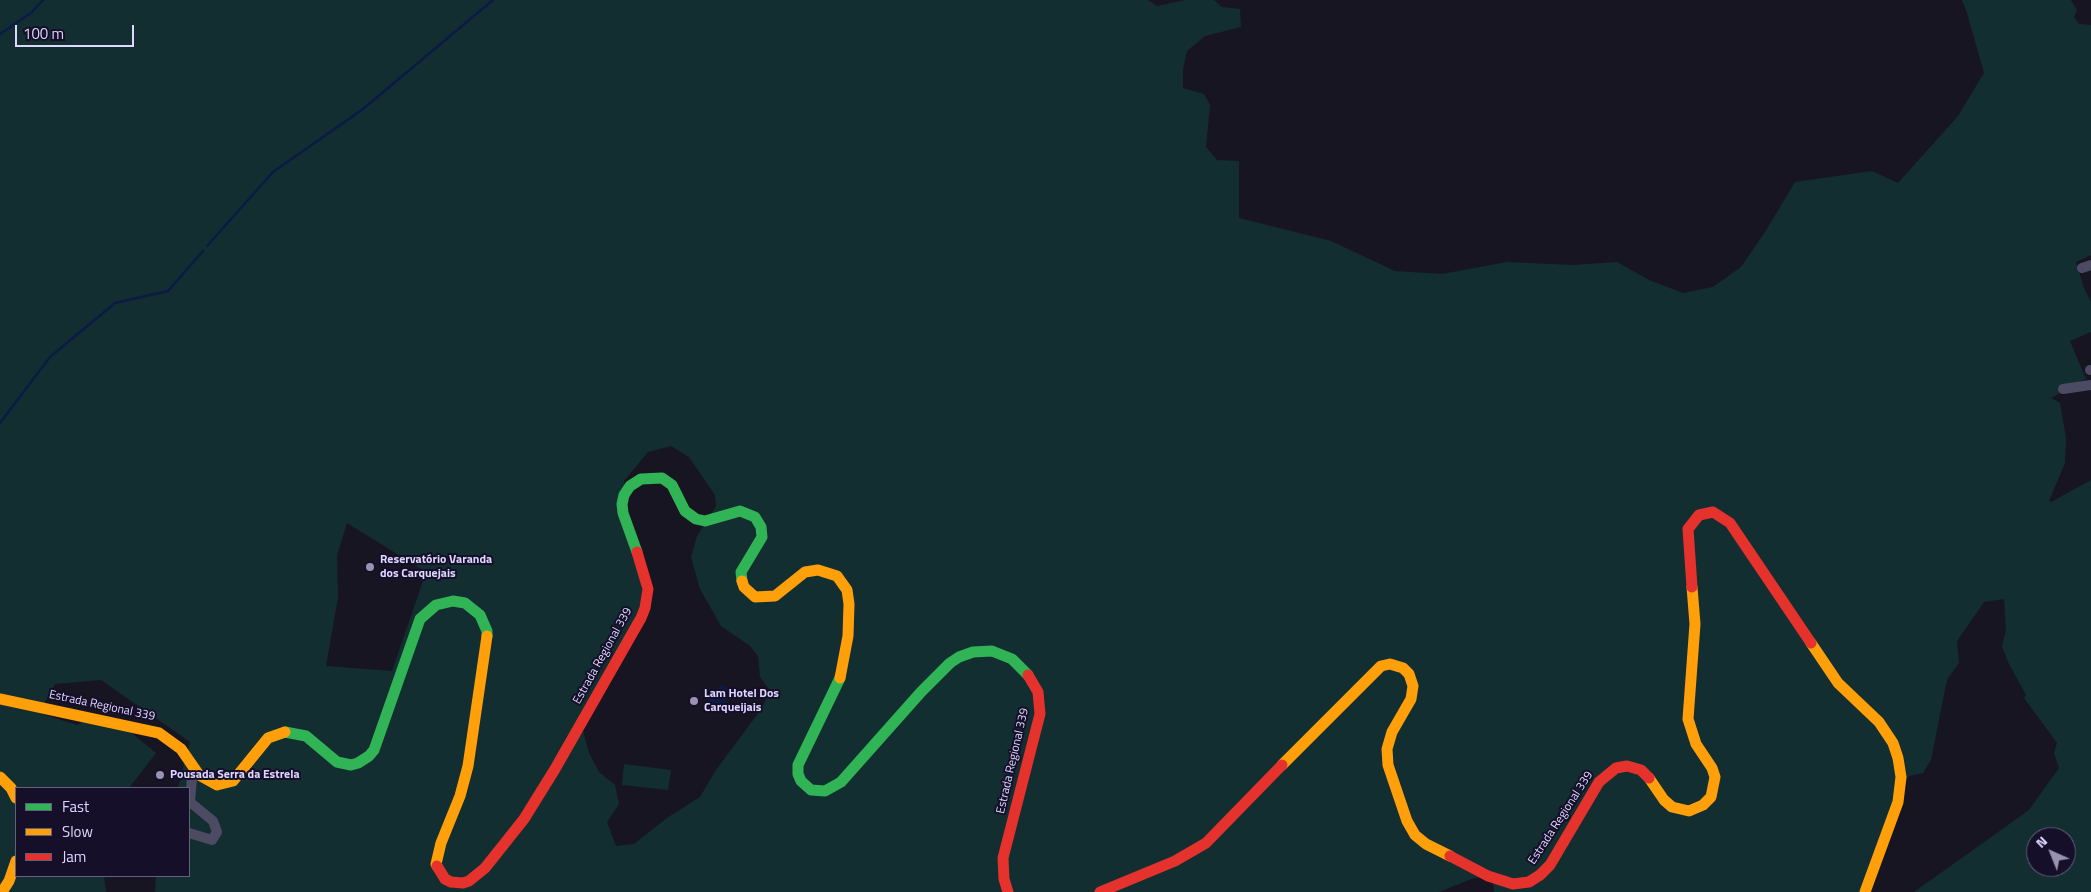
<!DOCTYPE html>
<meta charset="utf-8">
<style>
body{margin:0}
#map{position:relative;width:2091px;height:892px;overflow:hidden;background:#181523;font-family:"Titillium Web",sans-serif}
canvas{display:block}
.legend{position:absolute;left:15px;top:787px;width:175px;height:90px;box-sizing:border-box;background:#150f29;border:1px solid #655f7f;margin:0;padding:6px 9px;list-style:none;font-size:15px;color:#ded7ff}
.legend li{display:flex;align-items:center;gap:10px;height:25px}
.legend b{width:25px;border:1px solid #655f7f}
.north{position:absolute;left:2026px;top:827px;width:50px;height:50px;box-sizing:border-box;background:#150f29;border:1px solid #655f7f;border-radius:50%;rotate:316deg;font-size:14px;font-weight:700;line-height:20px;text-align:center;color:#ded7ff}
.north::after{content:'';display:block;margin:auto;width:18px;height:22px;background:#9993b2;clip-path:polygon(50% 0,100% 100%,50% 72%,0 100%)}
.scale{position:absolute;left:15px;top:25px;width:119px;height:22px;box-sizing:border-box;border:2px solid #ded7ff;border-top:0;padding-left:6px;font-size:15px;line-height:18px;white-space:nowrap;color:#ded7ff;-webkit-text-stroke:4px #150f29;paint-order:stroke}
</style>
<div id="map">
<canvas width="2091" height="892"></canvas>
<ul class="legend">
<li><b style="height:6px;background:#30b455"></b>Fast</li>
<li><b style="height:6px;background:#ff9f0a"></b>Slow</li>
<li><b style="height:6px;background:#e5322d"></b>Jam</li>
</ul>
<div class="north">N</div>
<div class="scale">100 m</div>
</div>
<script>
const ctx = document.querySelector('canvas').getContext('2d');
ctx.lineJoin = 'round';
function fillPath(path, color) { ctx.fillStyle = color; ctx.fill(path, 'evenodd'); }
const shape = rows => new Path2D(rows.map(r => 'M' + r).join(''));
function strokePath(path, color, width, dash) { ctx.strokeStyle = color; ctx.lineWidth = width; ctx.lineCap = dash ? 'butt' : 'round'; ctx.setLineDash(dash || []); ctx.stroke(path); }
function write(font, color, halo, rows, align = 'center') {
  ctx.font = font + ' "Titillium Web",sans-serif'; ctx.lineWidth = 4; ctx.setLineDash([]); ctx.textBaseline = 'middle'; ctx.strokeStyle = halo; ctx.fillStyle = color; for (const [text, x, y, turn = 0] of rows) {
    ctx.save(); ctx.translate(x, y); ctx.rotate((+turn || 0) * Math.PI / 180); ctx.textAlign = isNaN(turn) ? turn : align; if (halo) ctx.strokeText(text, 0, 0); ctx.fillText(text, 0, 0); ctx.restore();
  }
}
const green = shape([
 [0,0,1148,0,1157,6,1185,0,1214,0,1222,7,1240,9,1241,27,1205,36,1187,51,1183,69,1183,88,1204,94,1210,105,1206,147,1217,160,1239,161,1239,218,1331,241,1395,271,1442,274,1507,262,1572,265,1617,262,1649,280,1683,293,1713,287,1741,267,1765,232,1795,182,1872,171,1898,183,1958,116,1984,73,1967,13,1962,0,2071,0,2077,10,2074,17,2079,24,2091,25,2091,255,2076,262,2084,288,2091,302,2091,332,2070,341,2086,379,2051,398,2060,403,2066,438,2065,463,2049,501,2051,502,2091,480,2091,892,1914,892,2029,810,2059,768,2054,753,2057,743,2024,698,2026,695,2008,662,2002,646,2006,630,2004,599,1984,602,1957,641,1959,663,1948,678,1945,689,1931,760,1923,773,1909,776,1904,783,1867,892,1494,892,1492,876,1474,878,1439,892,155,892,156,876,189,876,189,788,178,788,190,742,101,680,55,684,39,713,77,725,92,716,122,725,156,753,129,788,16,788,16,876,104,876,106,892,0,892],
 [671,446,689,457,715,495,716,506,697,536,691,557,700,589,721,626,750,646,758,656,760,677,770,691,762,708,716,770,700,797,667,818,634,844,616,846,607,822,619,804,615,785,599,772,589,753,579,716,646,610,624,493,624,481,648,452],
 [347,523,426,572,392,671,326,666,338,597,337,555],
 [2036,837,2066,837,2066,867,2036,867],
 [624,764,671,770,668,790,622,785]
]);
const water = shape([
 [722,685,727,688,728,695,724,706,715,709,710,705,708,699,715,690]
]);
const stream = shape([
 [0,34,31,13,43,0],
 [207,246,273,172,363,109,493,0],
 [0,423,50,357,115,303,168,291,203,251]
]);
const street = shape([
 [2082,268,2091,265],
 [2090,370,2091,370],
 [2063,389,2091,385],
 [189,833,212,840,217,832,213,821,190,802,192,777,196,770]
]);
const fast = shape([
 [637,552,623,513,622,504,624,495,630,486,641,479,662,478,672,485,685,511,696,519,705,521,740,511,755,517,761,527,762,537,741,572,742,581],
 [840,678,798,765,798,774,801,781,811,790,825,791,841,782,921,692,950,663,959,657,973,652,992,651,1012,659,1028,675],
 [285,732,306,736,337,762,351,765,358,763,369,756,374,750,420,619,436,605,453,601,465,603,480,615,487,631,487,636]
]);
const slow = shape([
 [742,581,744,587,755,597,775,596,805,572,818,570,837,576,847,590,849,604,848,636,840,678],
 [1811,643,1838,683,1879,722,1893,743,1898,758,1901,777,1898,802,1865,892],
 [0,699,159,733,181,749,199,775,217,785,233,781,268,738,285,732],
 [1282,765,1381,666,1390,664,1403,668,1409,674,1413,686,1411,699,1392,732,1387,749,1388,765,1407,821,1415,835,1426,844,1450,856],
 [0,777,11,788,16,798],
 [1649,778,1664,800,1672,807,1689,811,1703,805,1711,797,1715,777,1712,768,1696,744,1688,719,1695,624,1692,587],
 [437,866,436,864,441,843,460,796,468,766,487,636],
 [2,892,9,881,16,861]
]);
const jam = shape([
 [1692,587,1688,529,1699,515,1713,512,1730,523,1811,643],
 [1450,856,1488,876,1513,884,1529,882,1540,875,1550,865,1599,782,1616,768,1627,766,1641,770,1649,778],
 [437,866,445,879,451,882,463,883,469,881,485,868,524,819,555,769,641,618,645,608,648,589,637,552],
 [1008,892,1004,879,1003,858,1040,714,1038,692,1028,675],
 [1100,892,1175,861,1206,843,1282,765]
]);
const markers = [
 [370,567,5,"#9993b2"],
 [694,701,5,"#9993b2"],
 [160,775,5,"#9993b2"]
];
const poiNames = [
 ["Reservatório Varanda",380,560],
 ["dos Carquejais",380,574],
 ["Lam Hotel Dos",704,694],
 ["Carqueijais",704,708],
 ["Pousada Serra da Estrela",170,775]
];
const streetNames = [
 ["Estrada Regional 339",603,656,-61],
 ["Estrada Regional 339",102,706,12],
 ["Estrada Regional 339",1013,761,-77],
 ["Estrada Regional 339",1561,818,-57]
];
fillPath(green, '#132e31');
fillPath(water, '#0a1c45');
strokePath(stream, '#0a1c45', 2.5);
strokePath(street, '#4d4b64', 10);
strokePath(fast, '#30b455', 11);
strokePath(slow, '#ff9f0a', 11);
strokePath(jam, '#e5322d', 11);
for (const [x, y, r, color] of markers) { const dot = new Path2D(); dot.arc(x, y, r, 0, 2 * Math.PI); ctx.fillStyle = color; ctx.fill(dot); strokePath(dot, '#150f29', 2); }
write('bold 12px', '#ded7ff', '#150f29', poiNames, 'left');
write('12px', '#ded7ff', '#150f29', streetNames);
</script>
